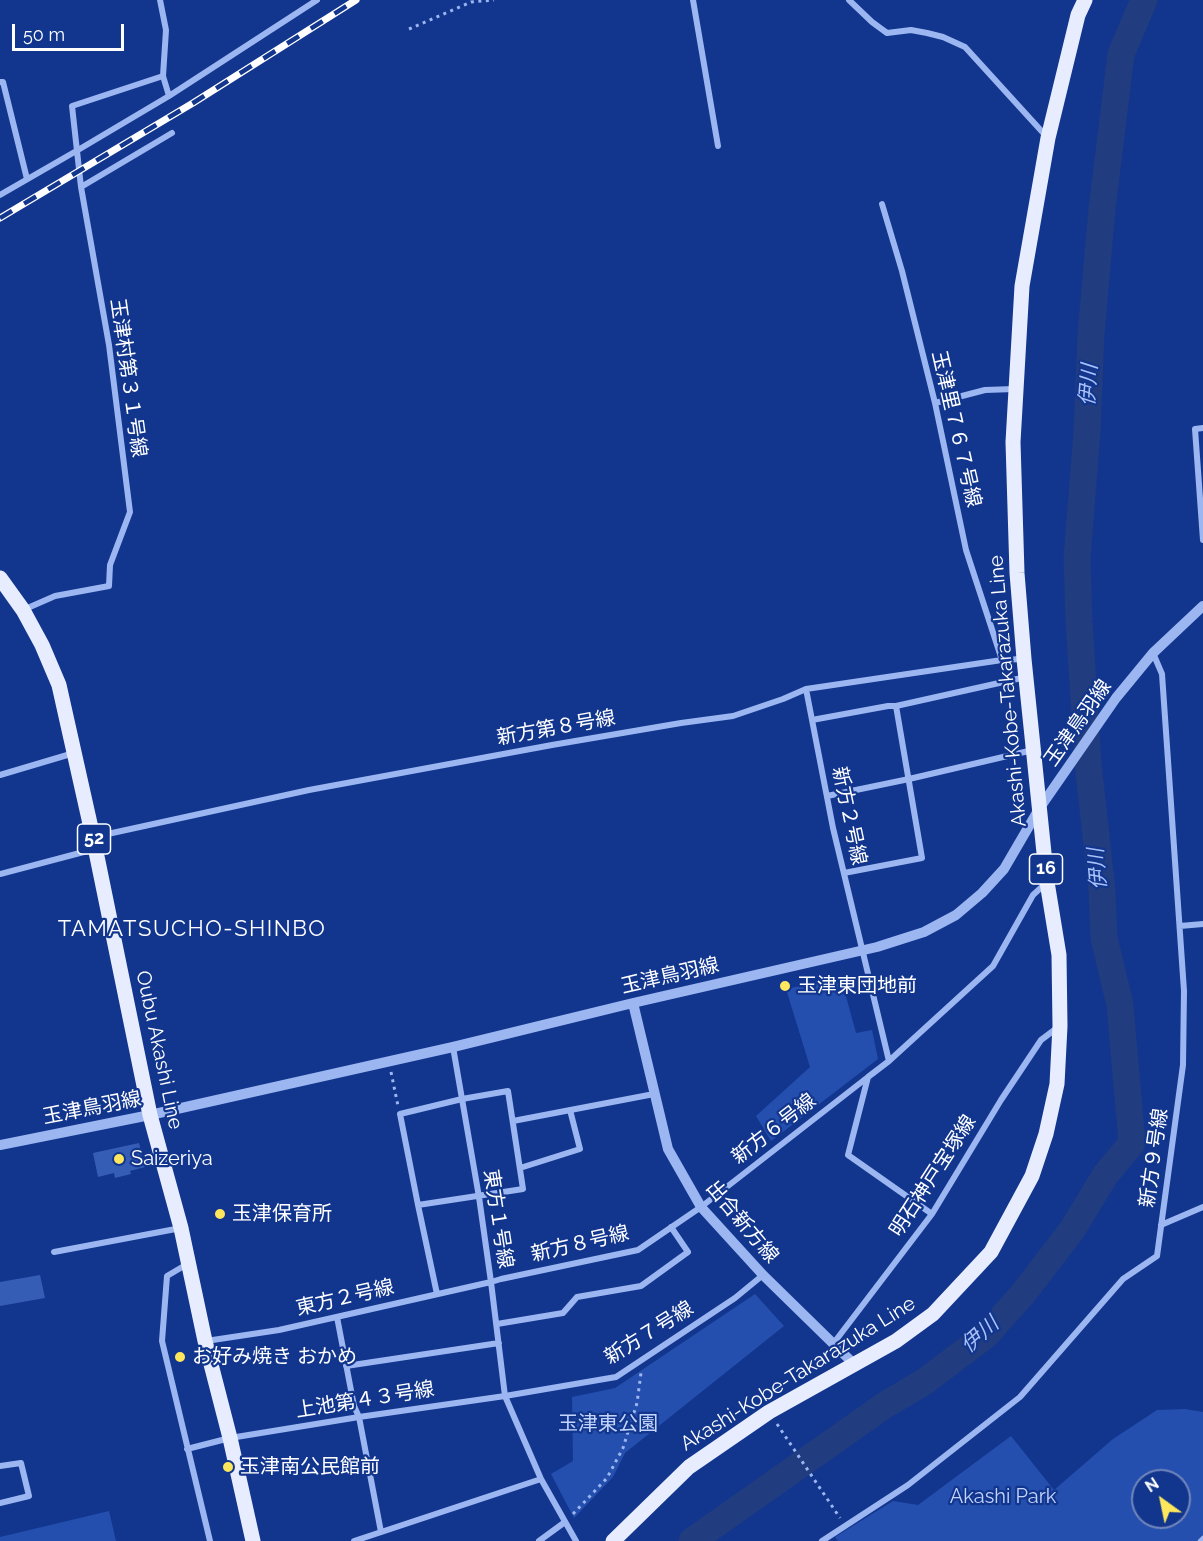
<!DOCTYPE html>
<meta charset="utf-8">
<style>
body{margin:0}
#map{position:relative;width:1203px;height:1541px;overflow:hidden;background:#12368e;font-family:Raleway,sans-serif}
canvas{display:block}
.north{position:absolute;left:1131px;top:1469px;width:60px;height:60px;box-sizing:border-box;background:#12368e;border:2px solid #7186bb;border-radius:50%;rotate:327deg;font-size:16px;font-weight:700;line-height:24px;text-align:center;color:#fff}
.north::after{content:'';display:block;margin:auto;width:21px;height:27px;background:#ffe75d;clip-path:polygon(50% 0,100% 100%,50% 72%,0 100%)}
.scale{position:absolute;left:12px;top:24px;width:112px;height:27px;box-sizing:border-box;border:3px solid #fff;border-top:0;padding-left:8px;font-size:18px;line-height:21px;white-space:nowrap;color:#fff;-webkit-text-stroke:4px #12368e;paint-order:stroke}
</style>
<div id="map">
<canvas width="1203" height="1541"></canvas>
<div class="north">N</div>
<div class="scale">50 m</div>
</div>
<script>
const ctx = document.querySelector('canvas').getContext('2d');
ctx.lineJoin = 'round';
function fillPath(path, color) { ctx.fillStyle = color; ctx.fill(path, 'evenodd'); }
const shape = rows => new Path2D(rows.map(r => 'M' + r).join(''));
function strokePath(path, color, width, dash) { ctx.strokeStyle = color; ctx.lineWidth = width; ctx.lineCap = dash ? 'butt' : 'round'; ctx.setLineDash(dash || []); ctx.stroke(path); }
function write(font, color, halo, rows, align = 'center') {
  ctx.font = font + ' Raleway,"Noto Sans JP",sans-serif'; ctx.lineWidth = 4.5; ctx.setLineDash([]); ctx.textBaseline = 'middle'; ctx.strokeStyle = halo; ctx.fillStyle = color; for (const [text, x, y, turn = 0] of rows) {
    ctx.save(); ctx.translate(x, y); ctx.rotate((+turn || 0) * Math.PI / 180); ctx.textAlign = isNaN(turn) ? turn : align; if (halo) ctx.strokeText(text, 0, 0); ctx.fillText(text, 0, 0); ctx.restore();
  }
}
const green = shape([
 [841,978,856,1033,872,1030,878,1059,771,1141,756,1116,810,1067,786,989],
 [755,1294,784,1326,625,1453,613,1477,574,1518,551,1474,573,1461,572,1397,615,1388],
 [1185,1409,1203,1412,1203,1541,838,1541,835,1537,893,1501,918,1505,1011,1436,1054,1490,1113,1439,1157,1410],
 [1143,1481,1179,1481,1179,1517,1143,1517],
 [109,1511,116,1541,0,1541,0,1537]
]);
const river = shape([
 [692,1541,885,1405,924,1382,985,1336,1022,1295,1072,1230,1106,1174,1132,1143,1120,1005,1104,938,1102,891,1088,763,1079,622,1077,558,1087,432,1091,334,1102,209,1121,54,1144,0]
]);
const building = shape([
 [139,1143,145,1167,130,1171,131,1174,115,1178,114,1173,98,1177,93,1153],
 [40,1275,45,1298,0,1306,0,1282]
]);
const path = shape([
 [409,29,471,2,494,0],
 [391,1072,398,1106],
 [805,1374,825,1353],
 [777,1424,840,1518],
 [573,1514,607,1478,623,1448,637,1403,641,1373]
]);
const service = shape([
 [1200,1541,1203,1538]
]);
const minor = shape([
 [160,0,166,30,163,76,169,96],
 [693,0,718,146],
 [849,0,872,22,887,33,911,30,927,33,943,37,965,47,1046,136],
 [0,82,3,82,27,179],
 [81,187,72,106,163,76],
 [0,195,78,150,169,96,317,0],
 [882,204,902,271,935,403,966,550,1002,660],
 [935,403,985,390,1014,389],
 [1203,428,1195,429,1203,540],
 [23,610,55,596,109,586,110,565,130,512,109,345,81,187,172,133],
 [806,689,833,828,889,1061],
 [812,720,888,706,896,706,1026,677],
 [0,775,74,753],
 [827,796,909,779,1033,750],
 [94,837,309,790,552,745,681,723,733,716,783,699,806,689,1002,660,1022,659],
 [844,873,922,858,896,706],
 [0,874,95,849],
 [1180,926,1203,924],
 [453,1047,479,1197,491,1282,505,1396,541,1479,576,1541],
 [513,1121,654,1094],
 [520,1168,580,1149,570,1110],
 [418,1205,523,1189,508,1091,462,1099,400,1114,418,1205,437,1294],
 [932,1214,848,1155,868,1077,889,1061,993,966,1033,895,1045,884],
 [1161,1225,1203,1207],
 [54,1252,181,1228],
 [189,1263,167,1276,162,1341,210,1541],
 [337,1317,354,1406,359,1417,381,1532],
 [497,1324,563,1313,577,1297,641,1286,688,1252,671,1227],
 [206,1341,279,1330,491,1282,501,1279,638,1250,701,1207,868,1077],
 [833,1344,932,1214,1001,1100,1041,1040,1057,1028],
 [346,1366,499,1343],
 [187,1449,230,1438,359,1417,505,1396,616,1377,735,1298,763,1275],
 [0,1466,21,1463,29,1496,0,1503],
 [354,1541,541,1479],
 [539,1541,565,1522],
 [822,1541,908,1485,1020,1397,1123,1279,1157,1256,1183,1065,1184,991,1162,674,1153,653]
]);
const tertiary = shape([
 [633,1003,668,1149,701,1207,763,1275,854,1364],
 [0,1145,150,1115,453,1047,633,1003,877,947,924,932,956,915,982,893,1004,869,1039,809,1116,698,1153,653,1203,606]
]);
const primary = shape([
 [0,578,23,610,42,645,59,685,93,837,150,1115,181,1228,205,1341,230,1438,253,1541],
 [613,1541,689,1467,769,1412,896,1341,933,1314,991,1252,1032,1176,1046,1134,1057,1084,1060,1026,1059,955,1047,882,1024,659,1017,573,1013,442,1022,286,1048,138,1078,15,1085,0]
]);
const rail = shape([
 [0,218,193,103,356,0]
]);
const markers = [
 [785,986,6,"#ffe75d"],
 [119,1159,6,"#ffe75d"],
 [220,1214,6,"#ffe75d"],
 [180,1357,6,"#ffe75d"],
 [228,1467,6,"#ffe75d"]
];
const shields = [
 [94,839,33],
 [1046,869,33]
];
const shieldNames = [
 ["52",94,839],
 ["16",1046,869]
];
const streetNames = [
 ["玉津村第３１号線",128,378,82],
 ["玉津里７６７号線",956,429,77],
 ["Akashi-Kobe-Takarazuka Line",1008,691,-95],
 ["玉津鳥羽線",1078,723,-55],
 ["新方第８号線",556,728,-10],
 ["新方２号線",849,816,78],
 ["玉津鳥羽線",670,976,-13],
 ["Oubu Akashi Line",159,1050,78],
 ["玉津鳥羽線",92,1108,-11],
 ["新方６号線",774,1129,-38],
 ["新方９号線",1154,1158,-82],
 ["明石神戸宝塚線",933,1176,-57],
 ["東方１号線",498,1219,81],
 ["出合新方線",742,1222,50],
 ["新方８号線",580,1244,-13],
 ["東方２号線",345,1298,-13],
 ["新方７号線",649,1333,-32],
 ["Akashi-Kobe-Takarazuka Line",798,1374,-32],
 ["上池第４３号線",365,1400,-9]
];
const poiNames = [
 ["玉津東団地前",797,986],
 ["Saizeriya",131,1159],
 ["玉津保育所",232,1214],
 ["お好み焼き おかめ",192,1357],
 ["玉津南公民館前",240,1467]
];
const parkNames = [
 ["玉津東公園",608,1424],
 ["Akashi Park",1003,1497]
];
const waterNames = [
 ["伊川",1089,385,-86],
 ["伊川",1098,869,-95],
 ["伊川",980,1335,-42]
];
const quarterNames = [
 ["TAMATSUCHO-SHINBO",192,929]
];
fillPath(green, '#244fae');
strokePath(river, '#213c7f', 27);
fillPath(building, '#365db6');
strokePath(path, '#9cb6f1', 3, [3, 4.5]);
strokePath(service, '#9cb6f1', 4.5);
strokePath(minor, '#9cb6f1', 6);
strokePath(tertiary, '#9cb6f1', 10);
strokePath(primary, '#e7edff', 15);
strokePath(rail, '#fff', 7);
strokePath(rail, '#12368e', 4.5, [14]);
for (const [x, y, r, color] of markers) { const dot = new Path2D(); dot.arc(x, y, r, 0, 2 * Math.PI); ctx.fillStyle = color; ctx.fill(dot); strokePath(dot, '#12368e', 2); }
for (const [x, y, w] of shields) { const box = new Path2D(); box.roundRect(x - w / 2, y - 15, w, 30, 4.5); ctx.fillStyle = '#12368e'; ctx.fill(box); strokePath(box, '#fff', 1.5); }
write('bold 18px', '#fff', null, shieldNames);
write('20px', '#fff', '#12368e', streetNames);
write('20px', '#fff', '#12368e', poiNames, 'left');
write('20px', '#c3d5fd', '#12368e', parkNames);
write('italic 21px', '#a8c1f9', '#12368e', waterNames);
ctx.letterSpacing = '1.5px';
write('22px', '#fff', '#12368e', quarterNames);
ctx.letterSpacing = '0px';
</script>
